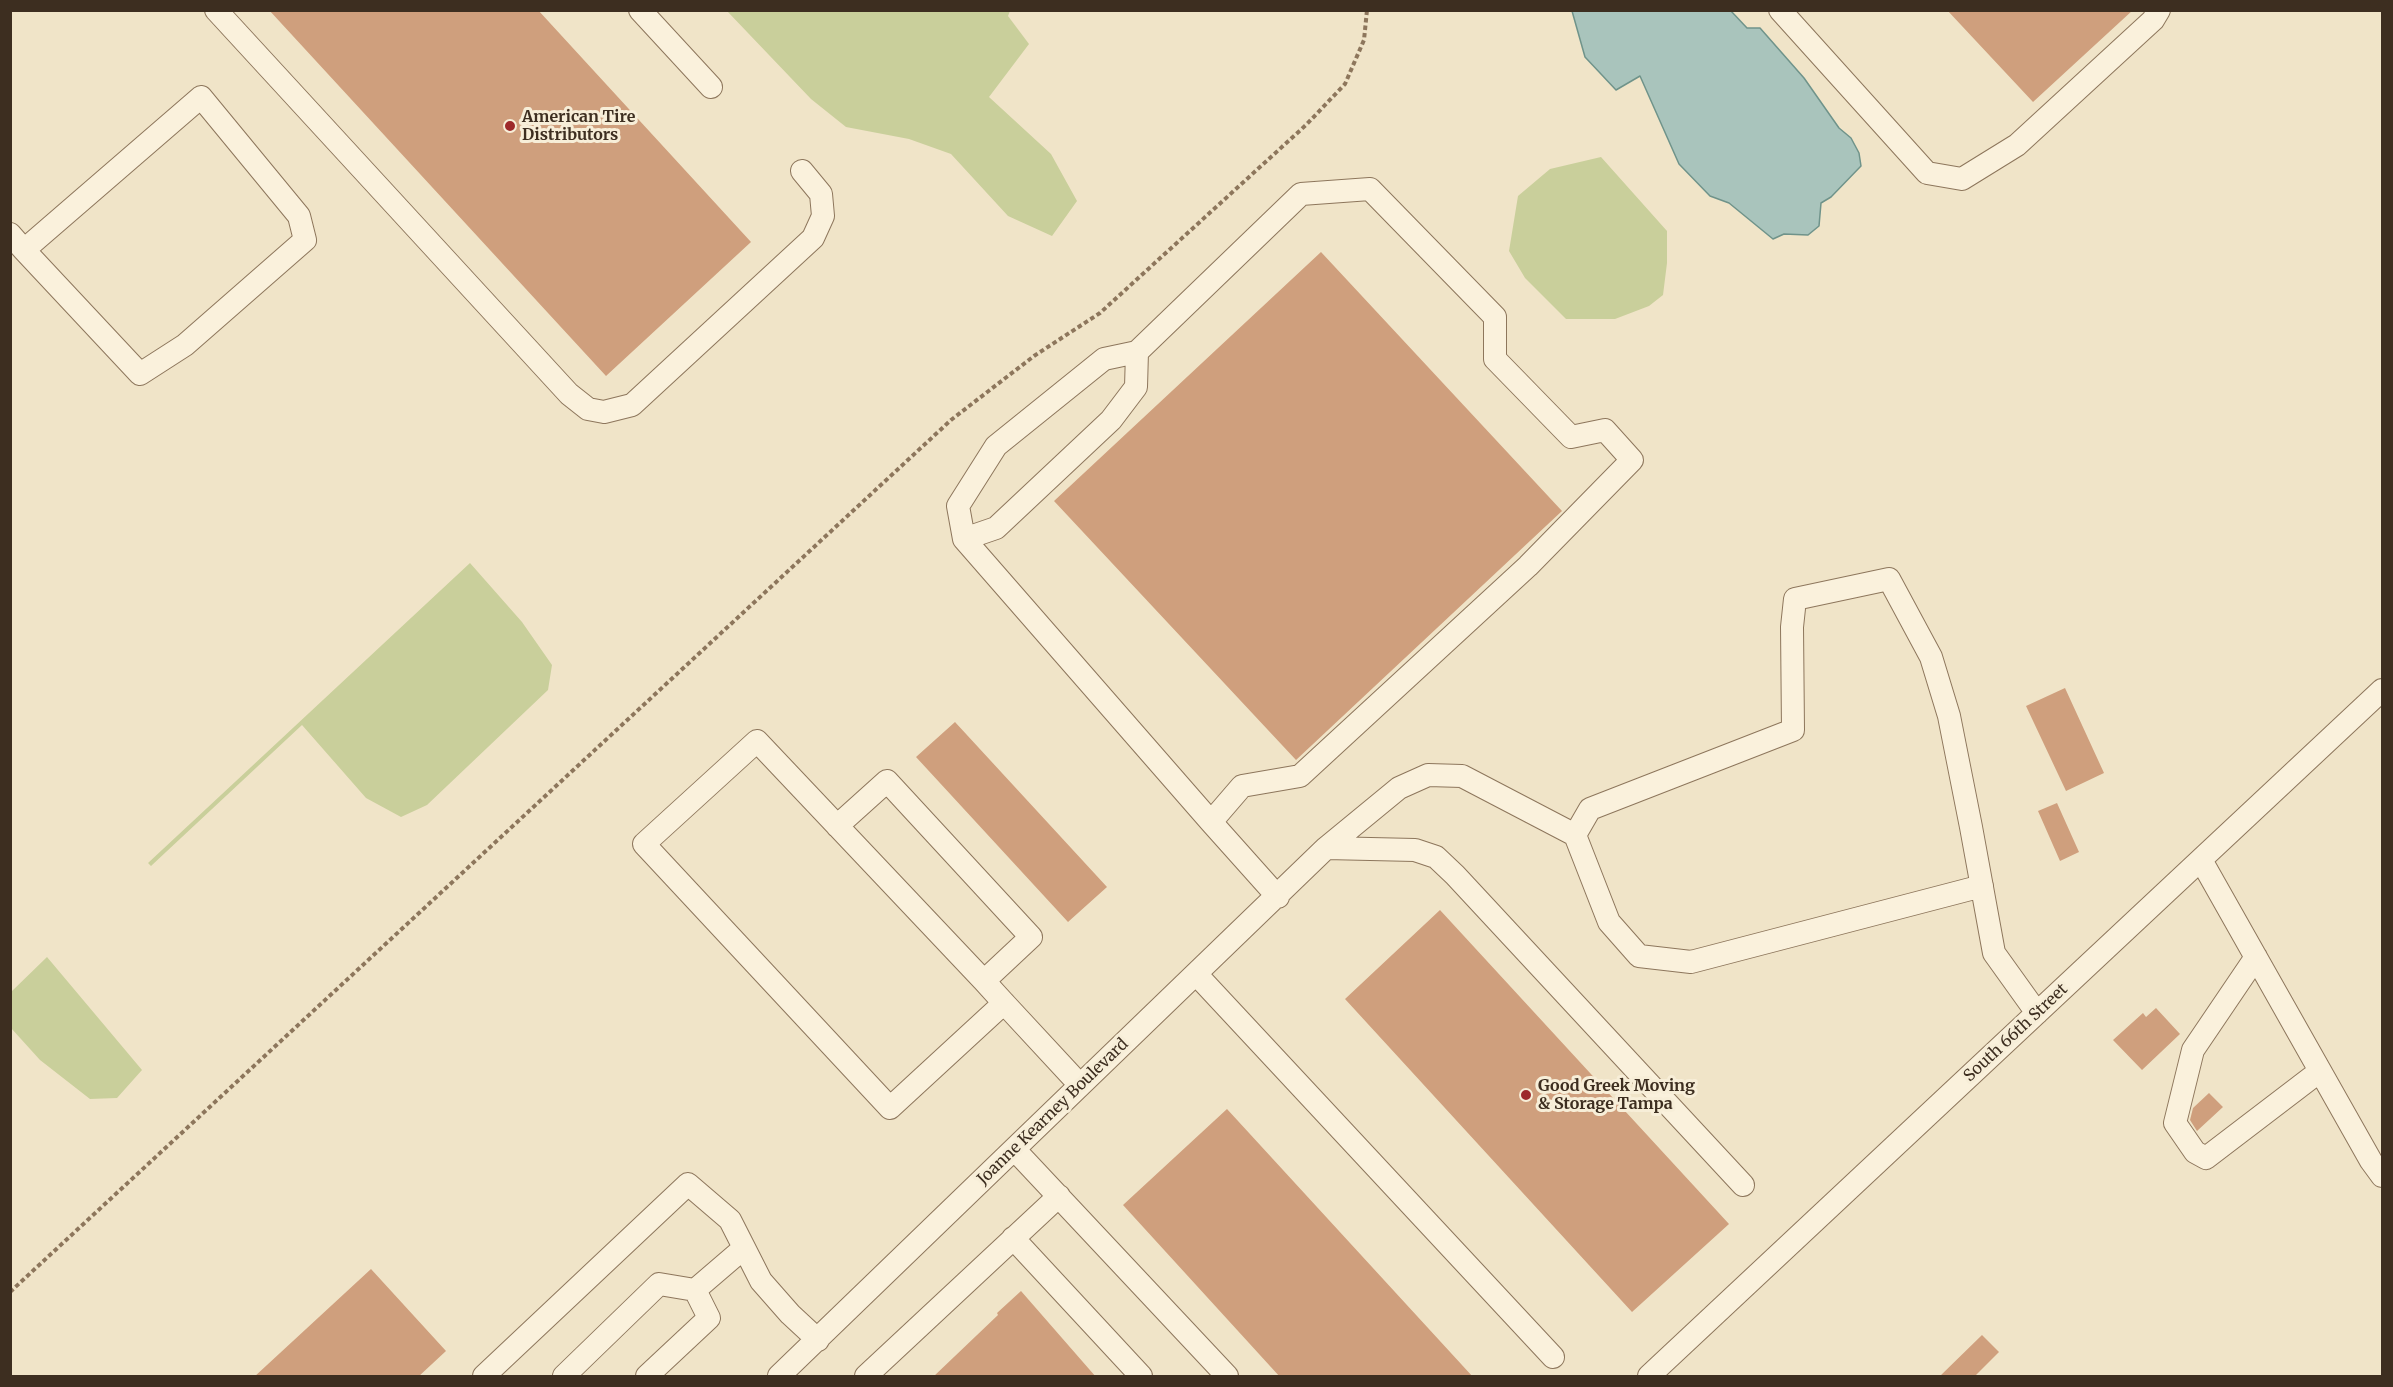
<!DOCTYPE html>
<style>
body{margin:0}
#map{position:relative;width:2393px;height:1387px;overflow:hidden;background:#f0e4c8;font-family:Merriweather,serif}
canvas{display:block}
.frame{position:absolute;inset:0;border:12px solid #3d2e20;pointer-events:none}
</style>
<div id="map">
<canvas width="2393" height="1387"></canvas>
<div class="frame"></div>
</div>
<script>
const ctx = document.querySelector('canvas').getContext('2d');
ctx.lineJoin = 'round';
function fillPath(path, color) { ctx.fillStyle = color; ctx.fill(path, 'evenodd'); }
const shape = rows => new Path2D(rows.map(r => 'M' + r).join(''));
function strokePath(path, color, width, dash) { ctx.strokeStyle = color; ctx.lineWidth = width; ctx.lineCap = dash ? 'butt' : 'round'; ctx.setLineDash(dash || []); ctx.stroke(path); }
function write(font, color, halo, rows, align = 'center') {
  ctx.font = font + ' Merriweather,serif'; ctx.lineWidth = 6; ctx.setLineDash([]); ctx.textBaseline = 'middle'; ctx.strokeStyle = halo; ctx.fillStyle = color; for (const [text, x, y, turn = 0] of rows) {
    ctx.save(); ctx.translate(x, y); ctx.rotate((+turn || 0) * Math.PI / 180); ctx.textAlign = isNaN(turn) ? turn : align; if (halo) ctx.strokeText(text, 0, 0); ctx.fillText(text, 0, 0); ctx.restore();
  }
}
const green = shape([
 [727,11,1010,11,1008,16,1029,44,989,97,1051,154,1077,201,1052,236,1008,216,951,154,909,139,846,127,811,99],
 [1601,157,1667,231,1667,263,1663,295,1649,306,1615,319,1566,319,1525,278,1509,251,1518,196,1550,169],
 [470,563,522,622,552,665,548,690,427,805,401,817,366,798,302,725,151,866,148,863],
 [47,957,142,1070,117,1098,90,1099,40,1060,11,1028,11,992]
]);
const water = shape([
 [1572,11,1731,11,1747,28,1760,28,1804,78,1839,128,1851,138,1859,153,1861,166,1831,197,1821,203,1819,226,1808,235,1784,234,1773,239,1729,203,1710,196,1679,164,1640,76,1616,90,1585,57,1572,11]
]);
const building = shape([
 [269,10,538,10,751,242,606,376],
 [1947,10,2133,10,2033,102],
 [1321,252,1562,511,1296,760,1054,501],
 [2065,688,2104,773,2066,791,2026,706],
 [955,722,1107,887,1068,922,916,757],
 [2057,803,2079,852,2060,861,2038,811],
 [1440,910,1729,1224,1632,1312,1345,999],
 [2156,1008,2180,1034,2142,1070,2113,1040,2143,1013,2146,1017],
 [2209,1093,2223,1107,2197,1131,2190,1120,2193,1108],
 [1227,1109,1473,1377,1280,1377,1123,1205],
 [371,1269,446,1351,418,1377,254,1377],
 [1021,1291,1096,1377,933,1377,998,1315,997,1313],
 [1982,1335,1999,1352,1974,1377,1939,1377]
]);
const path = shape([
 [10,1292,951,420,1034,356,1100,313,1306,125,1345,84,1364,40,1367,10]
]);
const minor = shape([
 [216,10,569,394,588,409,604,412,632,405,813,238,823,216,821,194,802,171],
 [640,10,711,87],
 [1780,10,1927,173,1962,179,2017,145,2153,20,2159,10],
 [10,234,24,250,140,374,185,345,305,240,299,216,201,97,24,250],
 [964,539,996,528,1111,420,1136,387,1137,352],
 [1211,822,1242,786,1300,776,1528,566,1632,460,1605,430,1571,437,1495,359,1495,317,1370,189,1301,194,1137,352,1104,359,996,446,958,506,964,539,1211,822,1278,897],
 [837,826,887,781,1031,937,984,981],
 [1326,848,1415,850,1436,857,1455,875,1743,1185],
 [2201,860,2371,1161,2382,1176],
 [1982,886,1691,962,1639,956,1609,922,1575,835,1590,809,1793,730,1792,627,1795,599,1889,579,1931,657,1949,716,1971,827,1994,953,2037,1013],
 [2256,957,2193,1050,2175,1123,2195,1152,2206,1158,2320,1071],
 [1197,975,1553,1357],
 [1004,1003,890,1108,644,844,757,741,984,981,1004,1003,1080,1085],
 [1014,1149,1227,1376],
 [1013,1238,1141,1376],
 [695,1290,744,1248],
 [484,1376,688,1184,730,1220,761,1281,790,1314,818,1340],
 [564,1376,659,1284,695,1290],
 [647,1376,709,1318,695,1290],
 [779,1376,1326,848,1399,788,1428,775,1462,776,1575,835],
 [866,1376,1059,1196],
 [1649,1376,2382,690]
]);
const markers = [
 [510,126,6,"#9e2a2b"],
 [1526,1095,6,"#9e2a2b"]
];
const poiNames = [
 ["American Tire",522,117],
 ["Distributors",522,135],
 ["Good Greek Moving",1538,1086],
 ["& Storage Tampa",1538,1104]
];
const streetNames = [
 ["South 66th Street",2016,1033,-43],
 ["Joanne Kearney Boulevard",1053,1112,-44]
];
fillPath(green, '#c9cf9b');
fillPath(water, '#a9c4bc');
strokePath(water, '#6f938a', 1.5);
fillPath(building, '#cf9f7d');
strokePath(minor, '#8d765c', 24);
strokePath(path, '#8d765c', 4, [4.5, 3]);
strokePath(minor, '#faf1dc', 22);
for (const [x, y, r, color] of markers) { const dot = new Path2D(); dot.arc(x, y, r, 0, 2 * Math.PI); ctx.fillStyle = color; ctx.fill(dot); strokePath(dot, '#f7eed8', 2); }
write('bold 16px', '#3d2e20', '#f7eed8', poiNames, 'left');
write('16px', '#3d2e20', '#f7eed8', streetNames);
</script>
